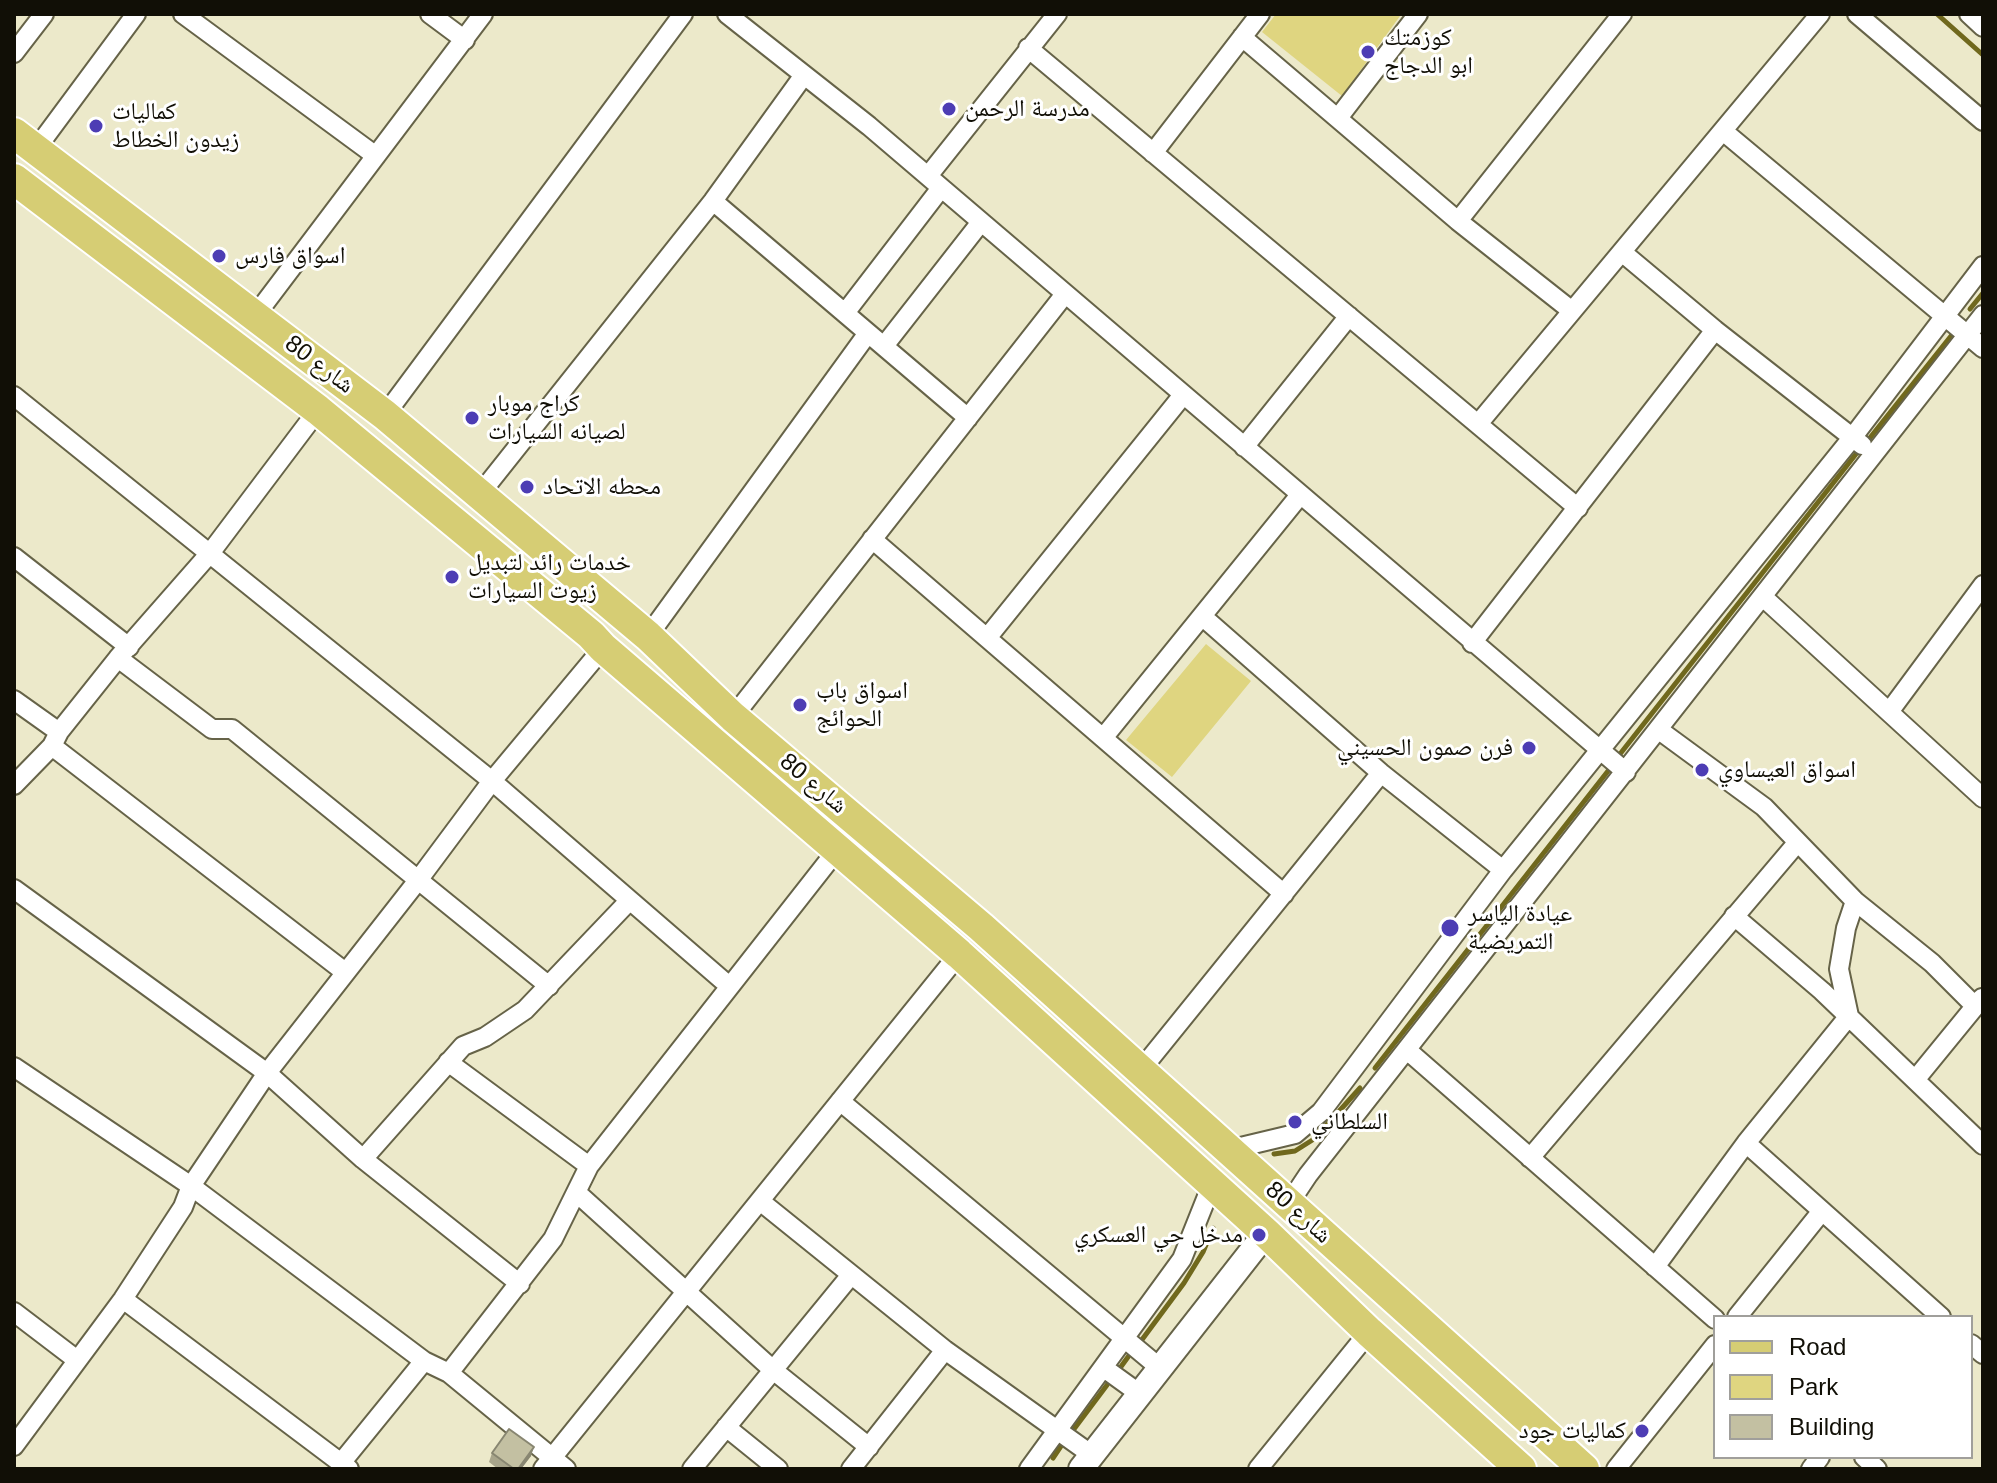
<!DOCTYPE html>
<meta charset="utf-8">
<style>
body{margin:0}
#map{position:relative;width:1997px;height:1483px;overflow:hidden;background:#ece9ca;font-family:Helvetica,sans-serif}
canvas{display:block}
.frame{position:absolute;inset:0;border:16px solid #110f06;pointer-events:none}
.legend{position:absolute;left:1713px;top:1315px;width:260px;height:144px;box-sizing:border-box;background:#fff;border:2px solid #a09f9b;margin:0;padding:10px 14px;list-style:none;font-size:24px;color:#110f06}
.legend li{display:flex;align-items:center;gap:16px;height:40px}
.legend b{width:40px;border:2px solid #a09f9b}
</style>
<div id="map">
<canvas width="1997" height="1483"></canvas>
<div class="frame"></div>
<ul class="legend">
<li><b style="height:10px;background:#d6cd74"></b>Road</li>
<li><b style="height:22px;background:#dfd580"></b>Park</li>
<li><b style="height:22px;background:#c3c0a2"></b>Building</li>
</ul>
</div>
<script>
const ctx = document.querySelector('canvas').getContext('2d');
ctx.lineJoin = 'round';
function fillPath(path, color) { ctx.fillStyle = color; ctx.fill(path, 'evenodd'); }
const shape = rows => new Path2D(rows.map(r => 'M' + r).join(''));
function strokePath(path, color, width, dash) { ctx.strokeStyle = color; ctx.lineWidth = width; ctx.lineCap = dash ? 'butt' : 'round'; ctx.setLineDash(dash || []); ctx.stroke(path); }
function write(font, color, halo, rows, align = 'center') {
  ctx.font = font + ' Helvetica,"Noto Naskh Arabic",sans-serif'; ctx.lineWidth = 6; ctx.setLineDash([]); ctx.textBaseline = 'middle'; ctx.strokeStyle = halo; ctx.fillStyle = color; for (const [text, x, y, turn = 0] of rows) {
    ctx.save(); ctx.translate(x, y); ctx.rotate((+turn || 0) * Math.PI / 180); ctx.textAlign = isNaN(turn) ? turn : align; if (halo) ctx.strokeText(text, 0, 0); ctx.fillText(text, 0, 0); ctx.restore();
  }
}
const green = shape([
 [1276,14,1397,14,1400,16,1342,96,1262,32],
 [1206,644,1251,681,1172,777,1126,740]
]);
const stream = shape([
 [1937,14,1983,55],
 [1970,309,1983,293],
 [1869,439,1955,331],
 [1620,754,1856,454],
 [1375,1068,1608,771],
 [1274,1154,1295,1151,1314,1139,1360,1088],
 [1141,1341,1184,1283,1203,1252,1213,1228],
 [1120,1368,1128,1357],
 [1074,1429,1107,1385],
 [1053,1458,1063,1443]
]);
const minor = shape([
 [183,14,376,156],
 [430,14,465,40],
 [727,14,869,126,1626,772],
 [1857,14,1983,121],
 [1969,14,1983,27],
 [1242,37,1458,221,1572,311],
 [1028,48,1578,508],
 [14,53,44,14],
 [1338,118,1418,14],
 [1723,131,1983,348],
 [36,149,136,14],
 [1153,153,1260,14],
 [928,176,1057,14],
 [713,201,968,418],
 [1458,221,1622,14],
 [1623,253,1715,330,1862,445],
 [845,313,941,188],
 [255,316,483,14],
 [884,346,981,222],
 [14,396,492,781,728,985],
 [385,415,683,14],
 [1478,424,1820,14],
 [1244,447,1349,316],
 [480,494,713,201,804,75],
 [872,539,1284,894],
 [14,557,129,647],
 [1763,597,1983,798],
 [1203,617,1381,773,1503,870],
 [648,636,868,333],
 [987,638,1183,395],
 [1472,643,1715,330],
 [118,658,212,729,232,729,549,986],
 [14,700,59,732],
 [1889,712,1983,585],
 [733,717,1065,294],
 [1103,738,1300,495],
 [52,746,345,972],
 [14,785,52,746,59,732,118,658,211,552,318,410],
 [14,889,267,1073,363,1159,520,1284],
 [1855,901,1932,963,1975,1006],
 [1734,916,1822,991,1983,1145],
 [1407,1050,1715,1319],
 [448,1062,589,1166],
 [14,1067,191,1186,424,1361,449,1373,566,1469],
 [1140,1071,1381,773],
 [1915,1080,1982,998],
 [840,1101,1160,1368],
 [1746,1143,1941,1317],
 [1228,1150,1295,1134,1321,1112,1503,870,1852,438,1983,266],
 [1530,1158,1797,843],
 [363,1159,463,1046,485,1037,525,1010,629,901],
 [577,1193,773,1370,869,1447],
 [760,1201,945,1350,1092,1455],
 [1288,1205,1308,1175,1983,315],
 [1655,1267,1746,1143,1849,1016,1839,969,1846,928,1855,901,1764,807,1659,730],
 [123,1299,349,1469],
 [14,1312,77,1360],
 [1737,1317,1822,1211],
 [1971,1344,1983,1354],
 [1104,1368,1140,1394],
 [449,1373,553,1239,589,1166,837,850],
 [726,1427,778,1469],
 [14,1446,123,1299,183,1207,191,1186,267,1073,419,879,492,781,603,648],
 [1864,1457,1877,1469],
 [341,1463,424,1361],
 [543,1469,959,954],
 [692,1469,851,1275],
 [851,1469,945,1350],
 [1029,1469,1182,1259,1212,1184],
 [1258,1469,1369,1332],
 [1616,1469,1715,1345],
 [1811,1469,1820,1457]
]);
const tertiary = shape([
 [1081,1469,1266,1233]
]);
const primary = shape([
 [14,133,385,415,648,636,733,717,981,927,1584,1469],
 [14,179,318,410,591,635,603,648,959,954,1266,1233,1369,1332,1521,1469]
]);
const wall = shape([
 [492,1453,531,1456,521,1469,498,1469,489,1462]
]);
const shadedWall = shape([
 [534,1447,531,1456,521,1469,518,1469]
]);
const building = shape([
 [509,1429,534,1447,518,1469,514,1469,492,1453,509,1429]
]);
const markers = [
 [1368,52,8,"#4d3db4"],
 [949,109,8,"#4d3db4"],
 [96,126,8,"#4d3db4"],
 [219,256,8,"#4d3db4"],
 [472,418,8,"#4d3db4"],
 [527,487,8,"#4d3db4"],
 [452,577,8,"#4d3db4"],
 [800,705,8,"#4d3db4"],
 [1529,748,8,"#4d3db4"],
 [1702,770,8,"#4d3db4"],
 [1450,928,10,"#4d3db4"],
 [1295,1122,8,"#4d3db4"],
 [1259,1235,8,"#4d3db4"],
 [1642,1431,8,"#4d3db4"]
];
const poiNames = [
 ["كوزمتك",1384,38],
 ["ابو الدجاج",1384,66],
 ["مدرسة الرحمن",965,109],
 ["كماليات",112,112],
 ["زيدون الخطاط",112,140],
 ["اسواق فارس",235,256],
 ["كراج موبار",488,404],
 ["لصيانه السيارات",488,432],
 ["محطه الاتحاد",543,487],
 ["خدمات رائد لتبديل",468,563],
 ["زيوت السيارات",468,591],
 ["اسواق باب",816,691],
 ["الحوائج",816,719],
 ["فرن صمون الحسيني",1513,748,"right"],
 ["اسواق العيساوي",1718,770],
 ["عيادة الياسر",1468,914],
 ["التمريضية",1468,942],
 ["السلطاني",1311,1122],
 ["مدخل حي العسكري",1243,1235,"right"],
 ["كماليات جود",1626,1431,"right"]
];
const streetNames = [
 ["شارع 80",319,365,37],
 ["شارع 80",813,784,40],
 ["شارع 80",1298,1213,42]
];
fillPath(green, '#dfd580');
strokePath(stream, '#70681d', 5);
strokePath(minor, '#666348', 22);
strokePath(tertiary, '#666348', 28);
strokePath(primary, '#fff', 34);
strokePath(minor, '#fff', 18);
strokePath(tertiary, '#fff', 24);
strokePath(primary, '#d6cd74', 30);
fillPath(wall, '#a8a58b');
fillPath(shadedWall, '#888671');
fillPath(building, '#c3c0a2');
strokePath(building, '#888671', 2);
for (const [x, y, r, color] of markers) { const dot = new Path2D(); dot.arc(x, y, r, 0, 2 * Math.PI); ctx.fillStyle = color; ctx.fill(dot); strokePath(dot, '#fff', 3); }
write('24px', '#110f06', '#fff', poiNames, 'left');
write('24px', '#110f06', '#fff', streetNames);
</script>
